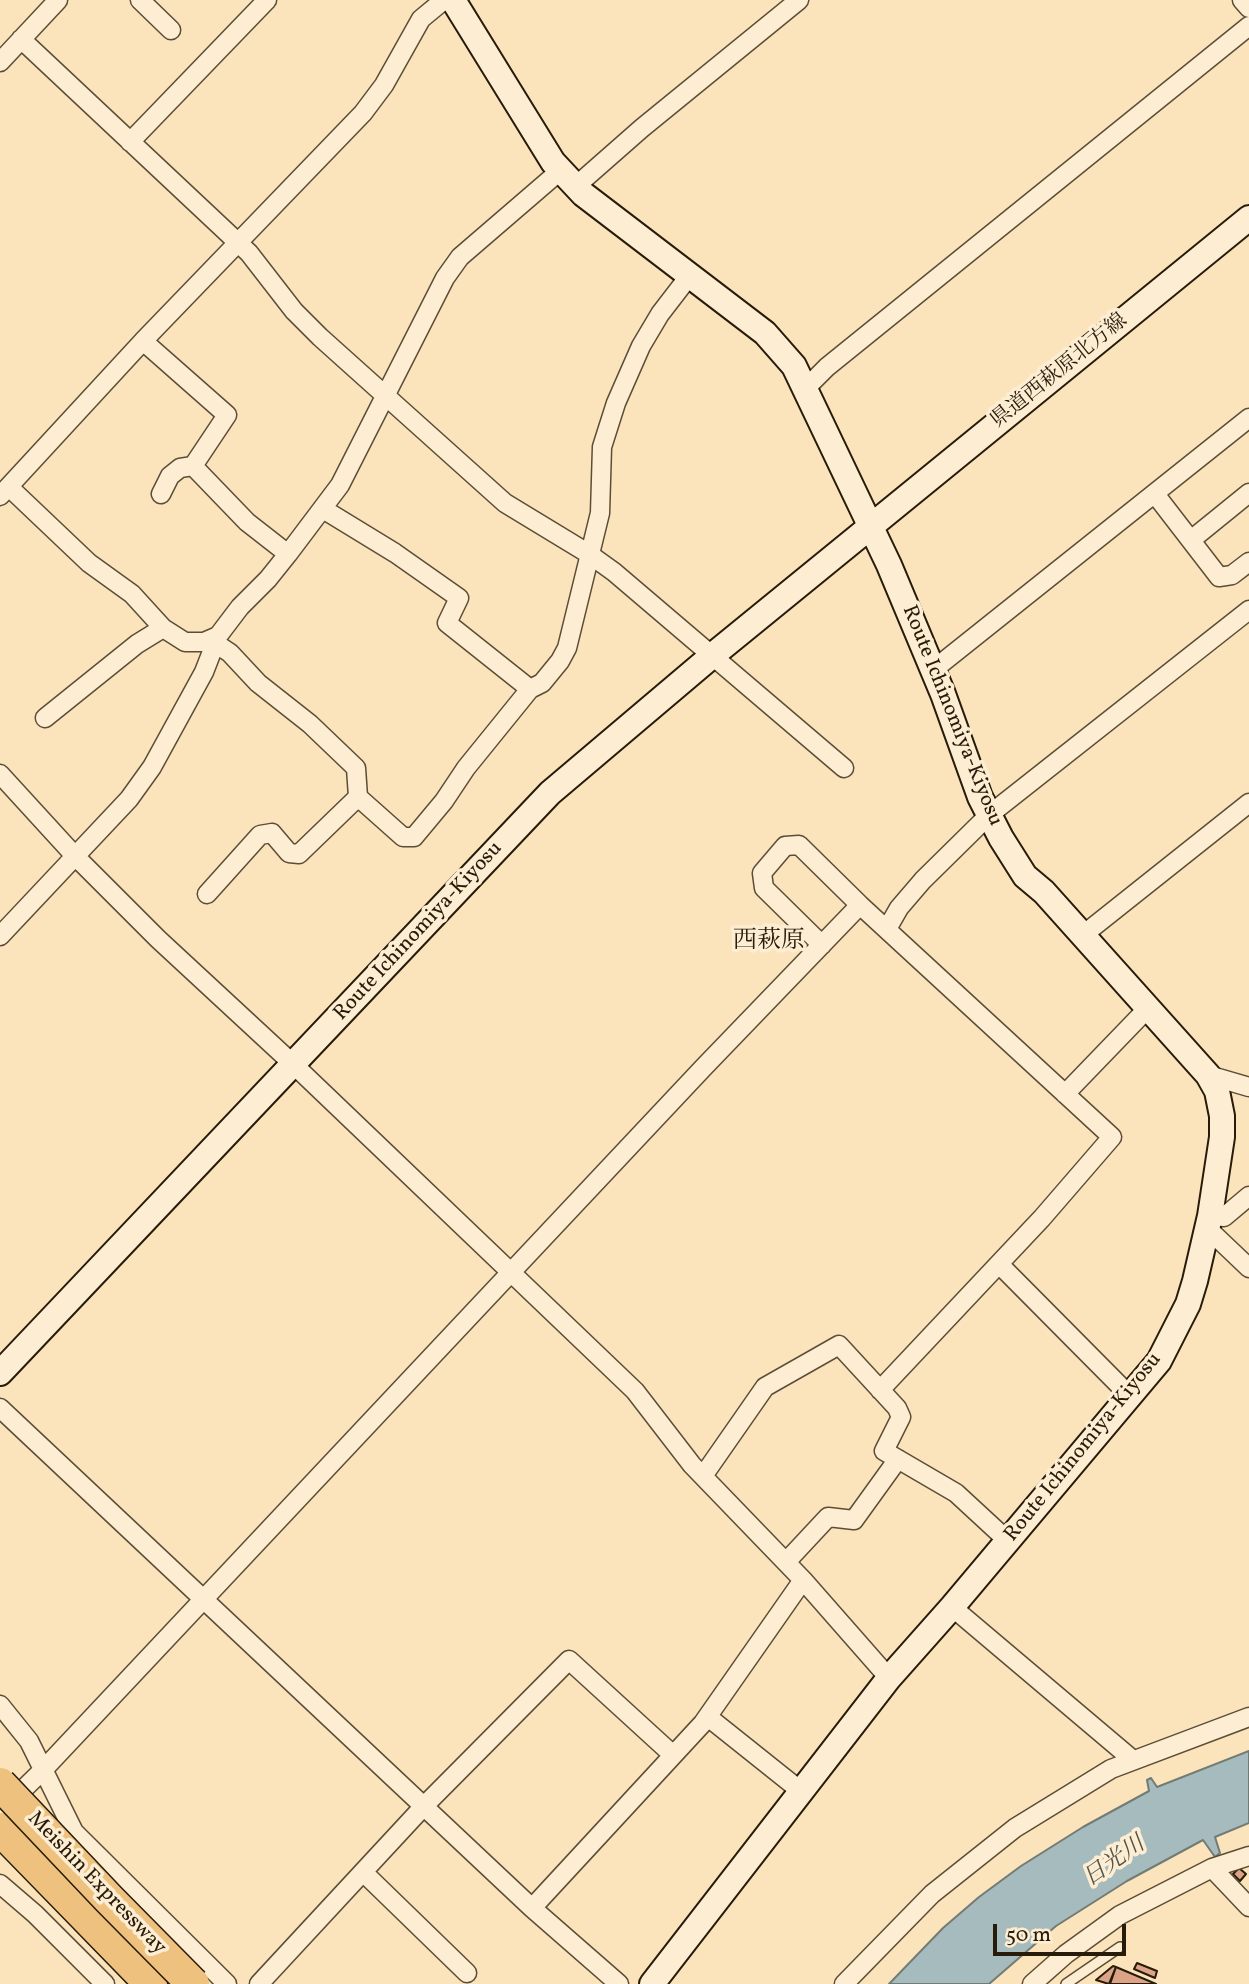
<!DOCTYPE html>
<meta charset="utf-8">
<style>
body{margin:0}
#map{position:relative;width:1249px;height:1984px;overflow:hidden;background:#fbe4bc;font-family:Vollkorn,serif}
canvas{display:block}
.scale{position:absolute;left:993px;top:1924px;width:133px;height:32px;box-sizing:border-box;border:4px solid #271b0a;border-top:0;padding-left:9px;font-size:21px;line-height:24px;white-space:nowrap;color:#271b0a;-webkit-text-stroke:5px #fcedd3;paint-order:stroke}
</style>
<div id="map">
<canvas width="1249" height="1984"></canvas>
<div class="scale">50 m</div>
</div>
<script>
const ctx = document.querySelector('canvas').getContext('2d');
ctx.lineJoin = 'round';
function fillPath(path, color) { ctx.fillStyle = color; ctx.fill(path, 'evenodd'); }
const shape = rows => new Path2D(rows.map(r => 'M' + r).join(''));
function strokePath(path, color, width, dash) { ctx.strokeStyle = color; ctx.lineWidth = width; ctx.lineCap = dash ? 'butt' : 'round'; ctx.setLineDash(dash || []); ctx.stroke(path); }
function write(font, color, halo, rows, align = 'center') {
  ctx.font = font + ' Vollkorn,"Noto Serif JP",serif'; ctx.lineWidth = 7; ctx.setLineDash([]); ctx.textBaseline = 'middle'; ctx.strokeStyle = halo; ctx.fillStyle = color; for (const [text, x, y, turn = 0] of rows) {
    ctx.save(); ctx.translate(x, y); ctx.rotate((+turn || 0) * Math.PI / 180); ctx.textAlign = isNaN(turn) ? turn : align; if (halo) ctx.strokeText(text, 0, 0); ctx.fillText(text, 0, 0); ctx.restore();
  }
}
const water = shape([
 [1249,1751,1249,1823,1215,1837,1220,1853,1215,1857,1203,1840,1127,1881,1056,1926,989,1984,889,1984,943,1928,979,1897,1021,1866,1083,1827,1149,1791,1147,1780,1151,1778,1157,1787,1249,1751]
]);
const building = shape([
 [1239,1868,1246,1874,1240,1881,1233,1874,1239,1868],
 [1137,1963,1157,1971,1155,1978,1134,1969,1137,1963],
 [1113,1966,1116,1967,1109,1984,1096,1980,1113,1966],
 [1116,1967,1156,1984,1110,1984,1116,1967]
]);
const lane = shape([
 [1066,1984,1120,1947]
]);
const street = shape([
 [140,0,171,30],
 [1242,0,1249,8],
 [21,39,249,253,294,311,320,337,505,503,589,554,614,572,844,768],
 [0,62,58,0],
 [130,142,267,0],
 [576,186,642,128,799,0],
 [143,341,227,415,193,466],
 [806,388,827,367,1249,26],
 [9,487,89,563,132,594,163,628,185,642,204,642,218,636],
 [161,494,170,476,180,468,193,466,247,522,288,554],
 [1155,494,1219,577,1232,575,1249,562],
 [0,496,143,341,363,113,384,85,421,19,444,0],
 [323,509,395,553,459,598,447,623,530,689],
 [1191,540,1249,493],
 [933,670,1249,418],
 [45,718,137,644,163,628],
 [0,774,75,856,158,939,293,1064,635,1391,692,1465,803,1580,889,1678],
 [358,797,403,837,414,837,444,801,466,768,530,689,542,683,560,661,567,648,600,513,602,447,616,403,641,346,660,314,690,275],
 [207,894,260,835,272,833,289,853,299,854,358,797,356,768,310,724,258,683,230,653,215,643],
 [887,929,899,908,923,880,989,815,1249,610],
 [1083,935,1249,803],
 [0,936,129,799,152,767,204,672,218,636,240,607,268,579,288,554,340,485,445,278,460,257,561,170],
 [822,945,764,888,762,873,785,846,799,845,860,905,1112,1137,1042,1218,880,1390],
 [1208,1075,1249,1087],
 [1065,1094,1148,1008],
 [1210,1216,1224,1217,1249,1196],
 [1207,1228,1249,1268],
 [999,1264,1130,1396],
 [0,1408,532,1908,619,1984],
 [703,1476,765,1387,839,1345,897,1408,901,1417,884,1451,956,1493,1008,1541],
 [786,1562,828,1517,854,1520,898,1459],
 [952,1607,1133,1760],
 [0,1705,29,1741,74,1832,227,1984],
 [708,1717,802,1792],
 [0,1812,43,1770,703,1068,860,905],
 [1212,1868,1249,1907],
 [363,1872,467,1973],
 [0,1884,35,1914,105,1984],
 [532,1908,703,1723,803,1580],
 [259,1984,424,1806,569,1660,673,1755],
 [844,1984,932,1894,1015,1828,1111,1769,1249,1717],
 [1032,1984,1066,1954,1120,1915,1212,1868,1249,1856]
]);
const secondary = shape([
 [453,0,553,162,583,194,765,333,794,366,889,565,943,694,980,797,1001,838,1025,876,1044,892,1208,1075,1217,1091,1222,1116,1222,1137,1210,1216,1195,1281,1188,1304,1159,1361,952,1607,889,1678,652,1984],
 [0,1373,550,793,713,655,1249,218]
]);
const highway = shape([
 [0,1829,151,1984]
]);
const highwayBridge = shape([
 [0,1784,109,1899,193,1984]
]);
const streetNames = [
 ["県道西萩原北方線",1060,372,-39],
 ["Route Ichinomiya-Kiyosu",951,716,68],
 ["Route Ichinomiya-Kiyosu",419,932,-47],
 ["Route Ichinomiya-Kiyosu",1084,1448,-51],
 ["Meishin Expressway",96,1884,46]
];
const waterNames = [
 ["日光川",1115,1863,-35]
];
const quarterNames = [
 ["西萩原",769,943]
];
fillPath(water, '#a6bbbd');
strokePath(water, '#737b75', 2);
fillPath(building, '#dda387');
strokePath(building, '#271b0a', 2);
strokePath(lane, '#5c4d36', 12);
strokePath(street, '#5c4d36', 21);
strokePath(secondary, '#271b0a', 28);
strokePath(highway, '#271b0a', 35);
strokePath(lane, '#fcedd3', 9);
strokePath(street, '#fcedd3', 18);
strokePath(secondary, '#fcedd3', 24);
strokePath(highway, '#eec27e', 32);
strokePath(highwayBridge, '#271b0a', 35, []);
strokePath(highwayBridge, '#eec27e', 32);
write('21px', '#271b0a', '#fcedd3', streetNames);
write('italic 23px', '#535349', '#fcedd3', waterNames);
write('24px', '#271b0a', '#fcedd3', quarterNames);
</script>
